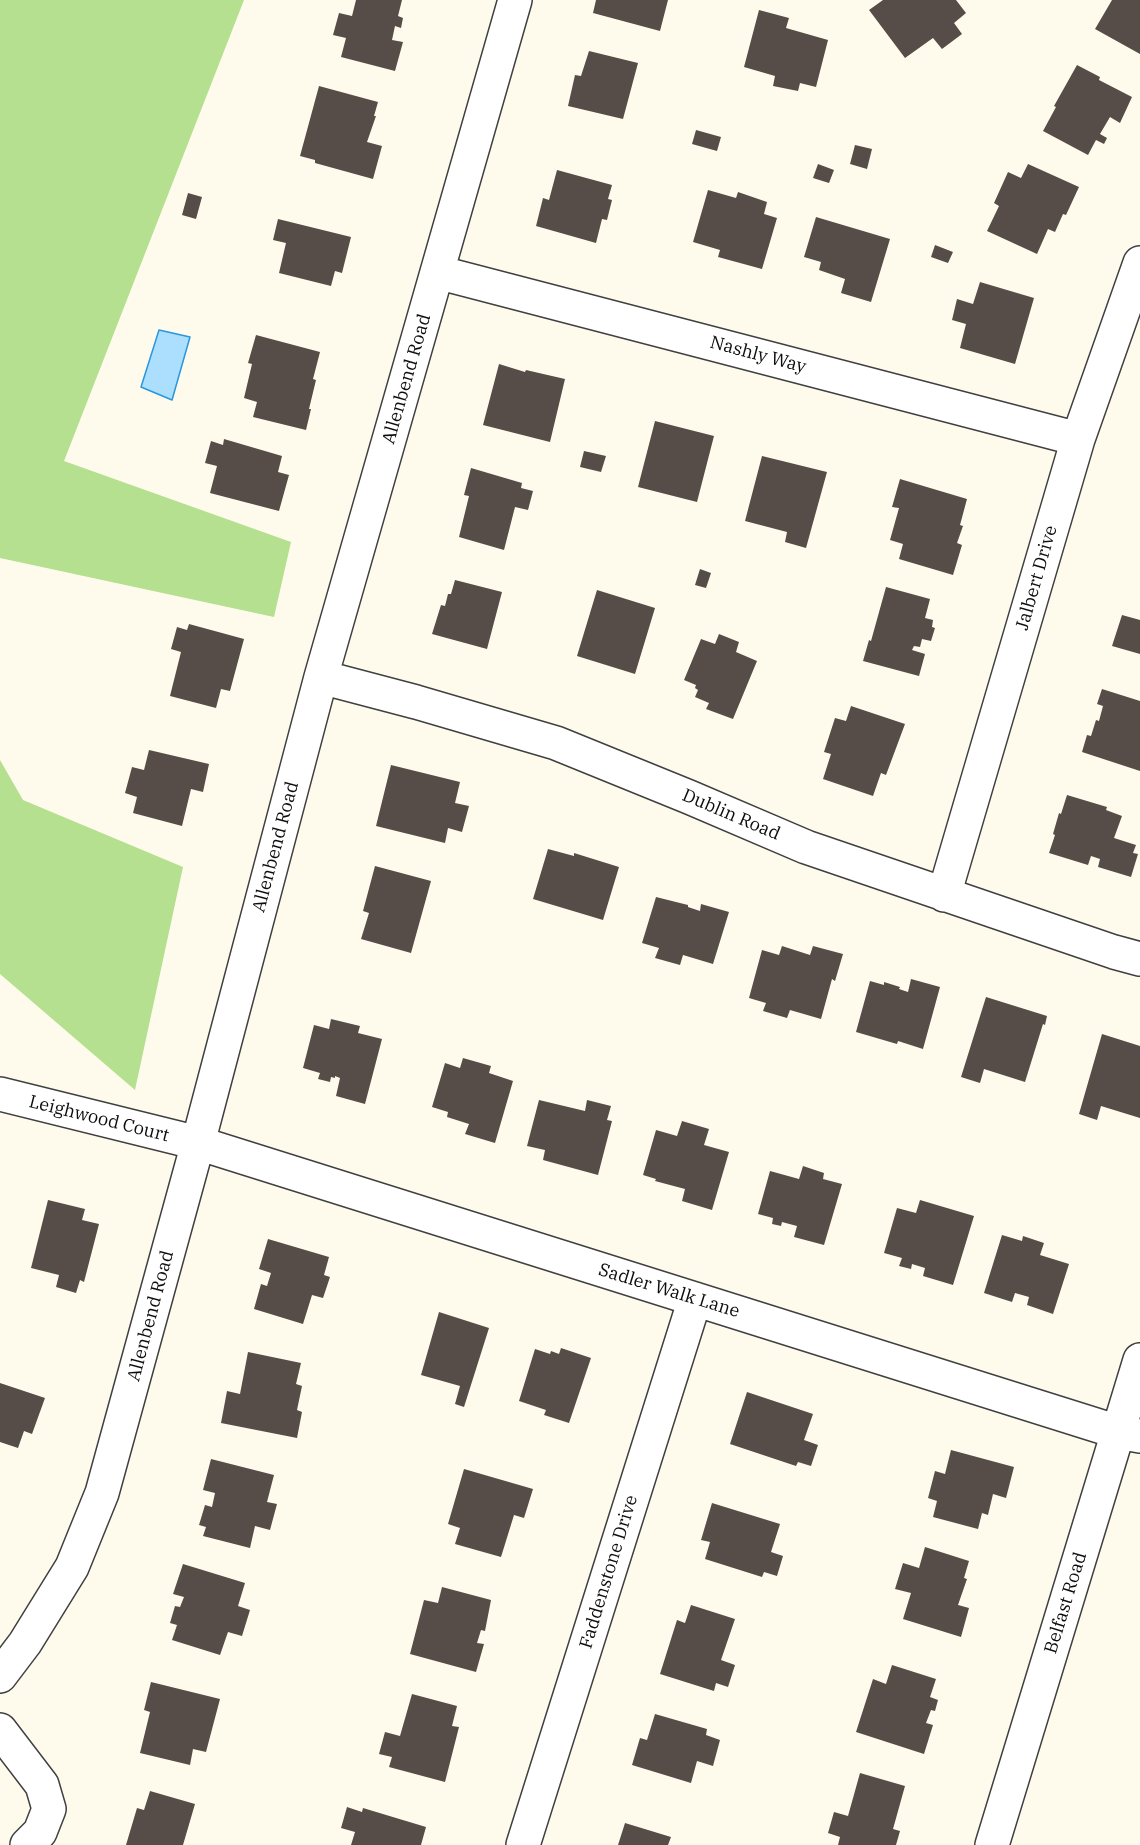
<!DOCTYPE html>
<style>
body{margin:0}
canvas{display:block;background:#fffbec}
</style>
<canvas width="1140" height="1845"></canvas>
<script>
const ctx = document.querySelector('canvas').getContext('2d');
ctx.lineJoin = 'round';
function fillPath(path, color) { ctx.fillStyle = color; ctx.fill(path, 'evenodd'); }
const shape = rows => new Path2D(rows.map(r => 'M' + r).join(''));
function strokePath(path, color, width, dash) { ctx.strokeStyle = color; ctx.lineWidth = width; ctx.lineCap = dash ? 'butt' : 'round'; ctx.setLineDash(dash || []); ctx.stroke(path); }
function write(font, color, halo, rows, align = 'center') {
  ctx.font = font + ' "IBM Plex Serif",serif'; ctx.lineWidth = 6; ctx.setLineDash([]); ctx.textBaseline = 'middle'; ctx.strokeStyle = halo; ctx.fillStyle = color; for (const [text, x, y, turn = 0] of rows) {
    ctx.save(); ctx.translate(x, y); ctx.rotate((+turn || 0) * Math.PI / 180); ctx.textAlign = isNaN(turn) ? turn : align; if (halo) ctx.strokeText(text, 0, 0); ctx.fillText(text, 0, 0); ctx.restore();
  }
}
const forest = shape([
 [0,0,244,0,64,461,291,542,274,617,0,558],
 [0,760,23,800,183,867,135,1090,0,974]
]);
const water = shape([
 [159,330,190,337,172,400,141,387,159,330]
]);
const building = shape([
 [356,0,402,0,398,16,403,18,401,28,395,26,392,40,403,42,395,71,341,57,346,38,333,35,339,13,352,16],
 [596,0,668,0,660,31,593,13],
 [883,0,956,0,966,13,954,23,962,34,942,49,933,38,905,58,869,10],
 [1112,0,1140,0,1140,54,1095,29],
 [759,10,789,18,786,28,828,40,816,87,800,83,798,91,773,86,775,76,744,67],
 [589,51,638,63,623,119,568,106,575,75,581,76],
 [1077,65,1100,77,1099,80,1132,97,1120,123,1110,117,1100,134,1107,138,1104,144,1096,140,1088,155,1043,131,1056,107,1054,106],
 [319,86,378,102,374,116,376,116,367,142,382,146,373,179,315,163,315,160,300,156],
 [696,130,721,137,717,151,692,144],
 [855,145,872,149,867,169,850,164],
 [818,164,834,170,829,183,813,178],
 [1028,164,1079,187,1066,215,1063,214,1055,232,1048,229,1037,254,987,231,999,206,994,203,1008,172,1021,178],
 [557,170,612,185,608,199,612,200,607,220,602,219,596,243,536,226,543,198,549,200],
 [708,190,736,198,738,192,767,202,764,214,777,218,762,269,718,257,720,250,693,242],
 [188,193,202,197,196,219,182,215],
 [816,217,890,239,871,302,841,293,845,279,819,270,821,262,804,257],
 [278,219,351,237,342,273,335,271,331,286,279,273,286,243,273,240],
 [935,245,953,252,948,263,931,257],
 [980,282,1034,298,1015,364,960,348,966,324,952,320,957,299,973,304],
 [256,335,320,352,313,379,316,380,309,409,311,409,306,430,253,417,257,402,244,398,252,364,248,363],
 [499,364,525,372,526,370,565,379,550,442,483,425],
 [655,421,714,436,697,502,638,487],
 [224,439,282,456,278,472,289,475,279,511,210,493,217,466,205,463,211,441,223,445],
 [584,451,606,456,601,472,580,467],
 [762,456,827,472,806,548,785,542,787,532,745,521],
 [471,468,522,483,521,488,533,491,528,510,515,507,504,550,459,537,469,496,464,495],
 [900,479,967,499,960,525,963,526,957,543,962,545,953,575,899,559,903,544,890,540,899,508,892,507],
 [700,569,711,573,706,588,695,585],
 [455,580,502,592,487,649,432,634,441,605,445,606,448,594,451,594],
 [886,587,930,599,925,618,933,620,932,627,935,628,931,641,922,639,920,647,914,646,912,650,925,654,919,676,863,661,869,640,871,641],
 [597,590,655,608,635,674,577,656],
 [1122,615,1140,620,1140,654,1112,646],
 [189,624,244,639,230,691,221,689,216,708,170,696,181,652,171,649,177,627,187,630],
 [719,634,739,642,736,652,757,661,733,719,706,709,709,703,695,697,698,690,695,688,696,685,684,680,701,639,715,644],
 [1102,689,1140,701,1140,771,1082,752,1087,735,1091,736,1096,720,1099,721,1103,706,1097,704],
 [851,706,905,724,886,775,881,773,873,796,823,779,831,754,824,752,835,718,846,721],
 [149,750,209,764,203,792,191,789,182,826,133,813,137,797,125,793,132,767,144,770],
 [391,765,460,782,455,803,469,806,462,832,448,828,445,843,376,826],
 [1067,795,1107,807,1106,810,1122,816,1114,838,1136,845,1133,853,1138,854,1131,877,1098,867,1100,859,1091,856,1088,865,1049,853,1055,835,1053,834,1059,813,1061,814],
 [548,849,574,856,574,853,619,867,603,920,533,899],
 [375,866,431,881,411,953,361,939,369,913,363,911],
 [656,897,688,905,688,907,700,911,701,904,729,912,713,964,683,955,680,965,655,958,659,948,642,943],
 [782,946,810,955,813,946,843,954,835,981,832,979,821,1019,790,1010,787,1018,763,1011,766,1003,749,998,762,950,779,955],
 [911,979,940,987,923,1049,898,1041,897,1044,856,1032,870,981,884,985,884,982,900,987,899,989,908,992],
 [986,997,1047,1016,1045,1025,1043,1024,1025,1082,984,1069,980,1083,961,1077],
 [331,1019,360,1026,358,1033,382,1039,365,1104,336,1096,340,1078,335,1076,335,1078,331,1077,330,1082,318,1079,320,1073,303,1068,314,1025,329,1029],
 [1102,1034,1140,1046,1140,1118,1101,1106,1097,1120,1079,1114],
 [463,1058,491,1066,489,1073,513,1081,495,1143,465,1134,469,1124,447,1117,448,1112,432,1107,445,1063,460,1068],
 [539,1100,585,1111,587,1100,611,1106,607,1120,612,1121,598,1175,543,1160,545,1150,527,1146],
 [682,1121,709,1129,704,1145,729,1152,712,1210,682,1201,685,1189,655,1181,656,1179,643,1175,656,1130,677,1136],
 [803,1166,824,1173,823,1179,842,1184,824,1245,794,1237,797,1226,782,1222,781,1226,772,1224,773,1218,758,1214,770,1171,799,1179],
 [48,1200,85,1209,82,1220,99,1224,84,1282,80,1280,76,1293,56,1287,59,1275,31,1268],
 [920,1200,974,1216,953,1285,923,1276,925,1268,912,1264,911,1269,899,1266,902,1258,884,1253,897,1208,916,1213],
 [1002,1235,1022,1241,1023,1236,1044,1243,1040,1255,1069,1264,1053,1314,1027,1305,1029,1297,1015,1293,1012,1302,984,1293],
 [268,1239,329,1257,324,1275,330,1277,323,1298,312,1295,303,1324,254,1309,261,1284,267,1286,271,1273,259,1269],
 [439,1312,489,1328,464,1407,455,1404,460,1386,421,1375],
 [561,1348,591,1358,569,1423,544,1415,546,1410,519,1401,535,1349,550,1354,551,1351,559,1354],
 [248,1352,301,1363,296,1384,302,1386,297,1410,302,1412,297,1438,221,1423,227,1391,240,1394],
 [0,1383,45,1398,32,1434,24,1431,18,1448,0,1442],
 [747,1392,813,1414,804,1440,818,1445,811,1466,798,1462,796,1466,730,1444],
 [951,1450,1014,1467,1006,1498,993,1494,988,1515,982,1513,978,1529,933,1517,937,1501,928,1498,935,1471,945,1474],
 [211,1459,274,1475,267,1502,277,1504,270,1530,255,1526,250,1548,203,1536,206,1527,199,1525,205,1505,212,1507,215,1493,203,1490],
 [464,1469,533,1489,524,1518,514,1515,501,1557,455,1544,460,1528,448,1524],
 [712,1503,780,1524,771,1552,783,1556,777,1576,764,1572,762,1577,705,1559,710,1542,701,1540],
 [925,1547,969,1561,964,1578,967,1579,958,1605,969,1608,961,1637,903,1619,911,1593,895,1589,903,1563,919,1568],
 [183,1564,245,1583,238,1606,250,1610,242,1636,228,1632,220,1655,172,1640,177,1625,170,1623,175,1606,180,1607,184,1597,173,1594],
 [442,1587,491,1600,485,1631,481,1630,477,1643,484,1644,476,1672,410,1654,424,1600,438,1603],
 [691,1605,735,1619,721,1660,735,1665,728,1687,716,1683,714,1691,660,1674,677,1620,685,1623],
 [892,1665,936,1679,930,1697,938,1700,935,1711,931,1710,926,1723,933,1725,924,1754,856,1732,873,1679,886,1684],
 [151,1682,220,1699,206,1752,193,1749,190,1765,140,1753,150,1712,144,1710],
 [412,1694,457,1706,452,1726,459,1727,445,1782,389,1767,392,1757,379,1754,385,1732,400,1736],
 [655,1714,707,1729,706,1735,720,1740,713,1766,697,1761,691,1783,632,1765,640,1738,647,1740],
 [860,1773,905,1786,893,1829,900,1831,896,1845,838,1845,840,1837,828,1833,834,1812,848,1816],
 [150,1791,195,1804,183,1845,126,1845,137,1808,144,1810],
 [347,1807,362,1812,363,1808,426,1827,421,1845,351,1845,355,1832,341,1828],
 [625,1823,671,1837,668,1845,618,1845]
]);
const minor = shape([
 [437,272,1078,439],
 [321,677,416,702,556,743,689,797,806,847,1114,952,1140,959],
 [944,895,1078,439,1140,263],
 [0,1094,198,1143,1118,1432,1140,1436],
 [0,1676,25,1643,72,1567,102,1493,198,1143,321,677,515,0],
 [0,1730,42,1785,49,1809,40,1832,27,1845],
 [523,1845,695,1299],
 [992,1845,1140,1360]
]);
const streetNames = [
 ["Nashly Way",758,355,15],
 ["Allenbend Road",407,379,-74],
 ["Jalbert Drive",1037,578,-74],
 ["Dublin Road",731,815,23],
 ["Allenbend Road",276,847,-75],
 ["Leighwood Court",99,1119,14],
 ["Sadler Walk Lane",669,1291,17],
 ["Allenbend Road",151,1316,-75],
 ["Faddenstone Drive",609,1572,-73],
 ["Belfast Road",1066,1603,-73]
];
fillPath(forest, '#b4e08f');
fillPath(water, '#abdffd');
strokePath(water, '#2a96dc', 1.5);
fillPath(building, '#574d48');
strokePath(minor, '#404040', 36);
strokePath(minor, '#fff', 33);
write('18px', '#0d0d0d', '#fff', streetNames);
</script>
